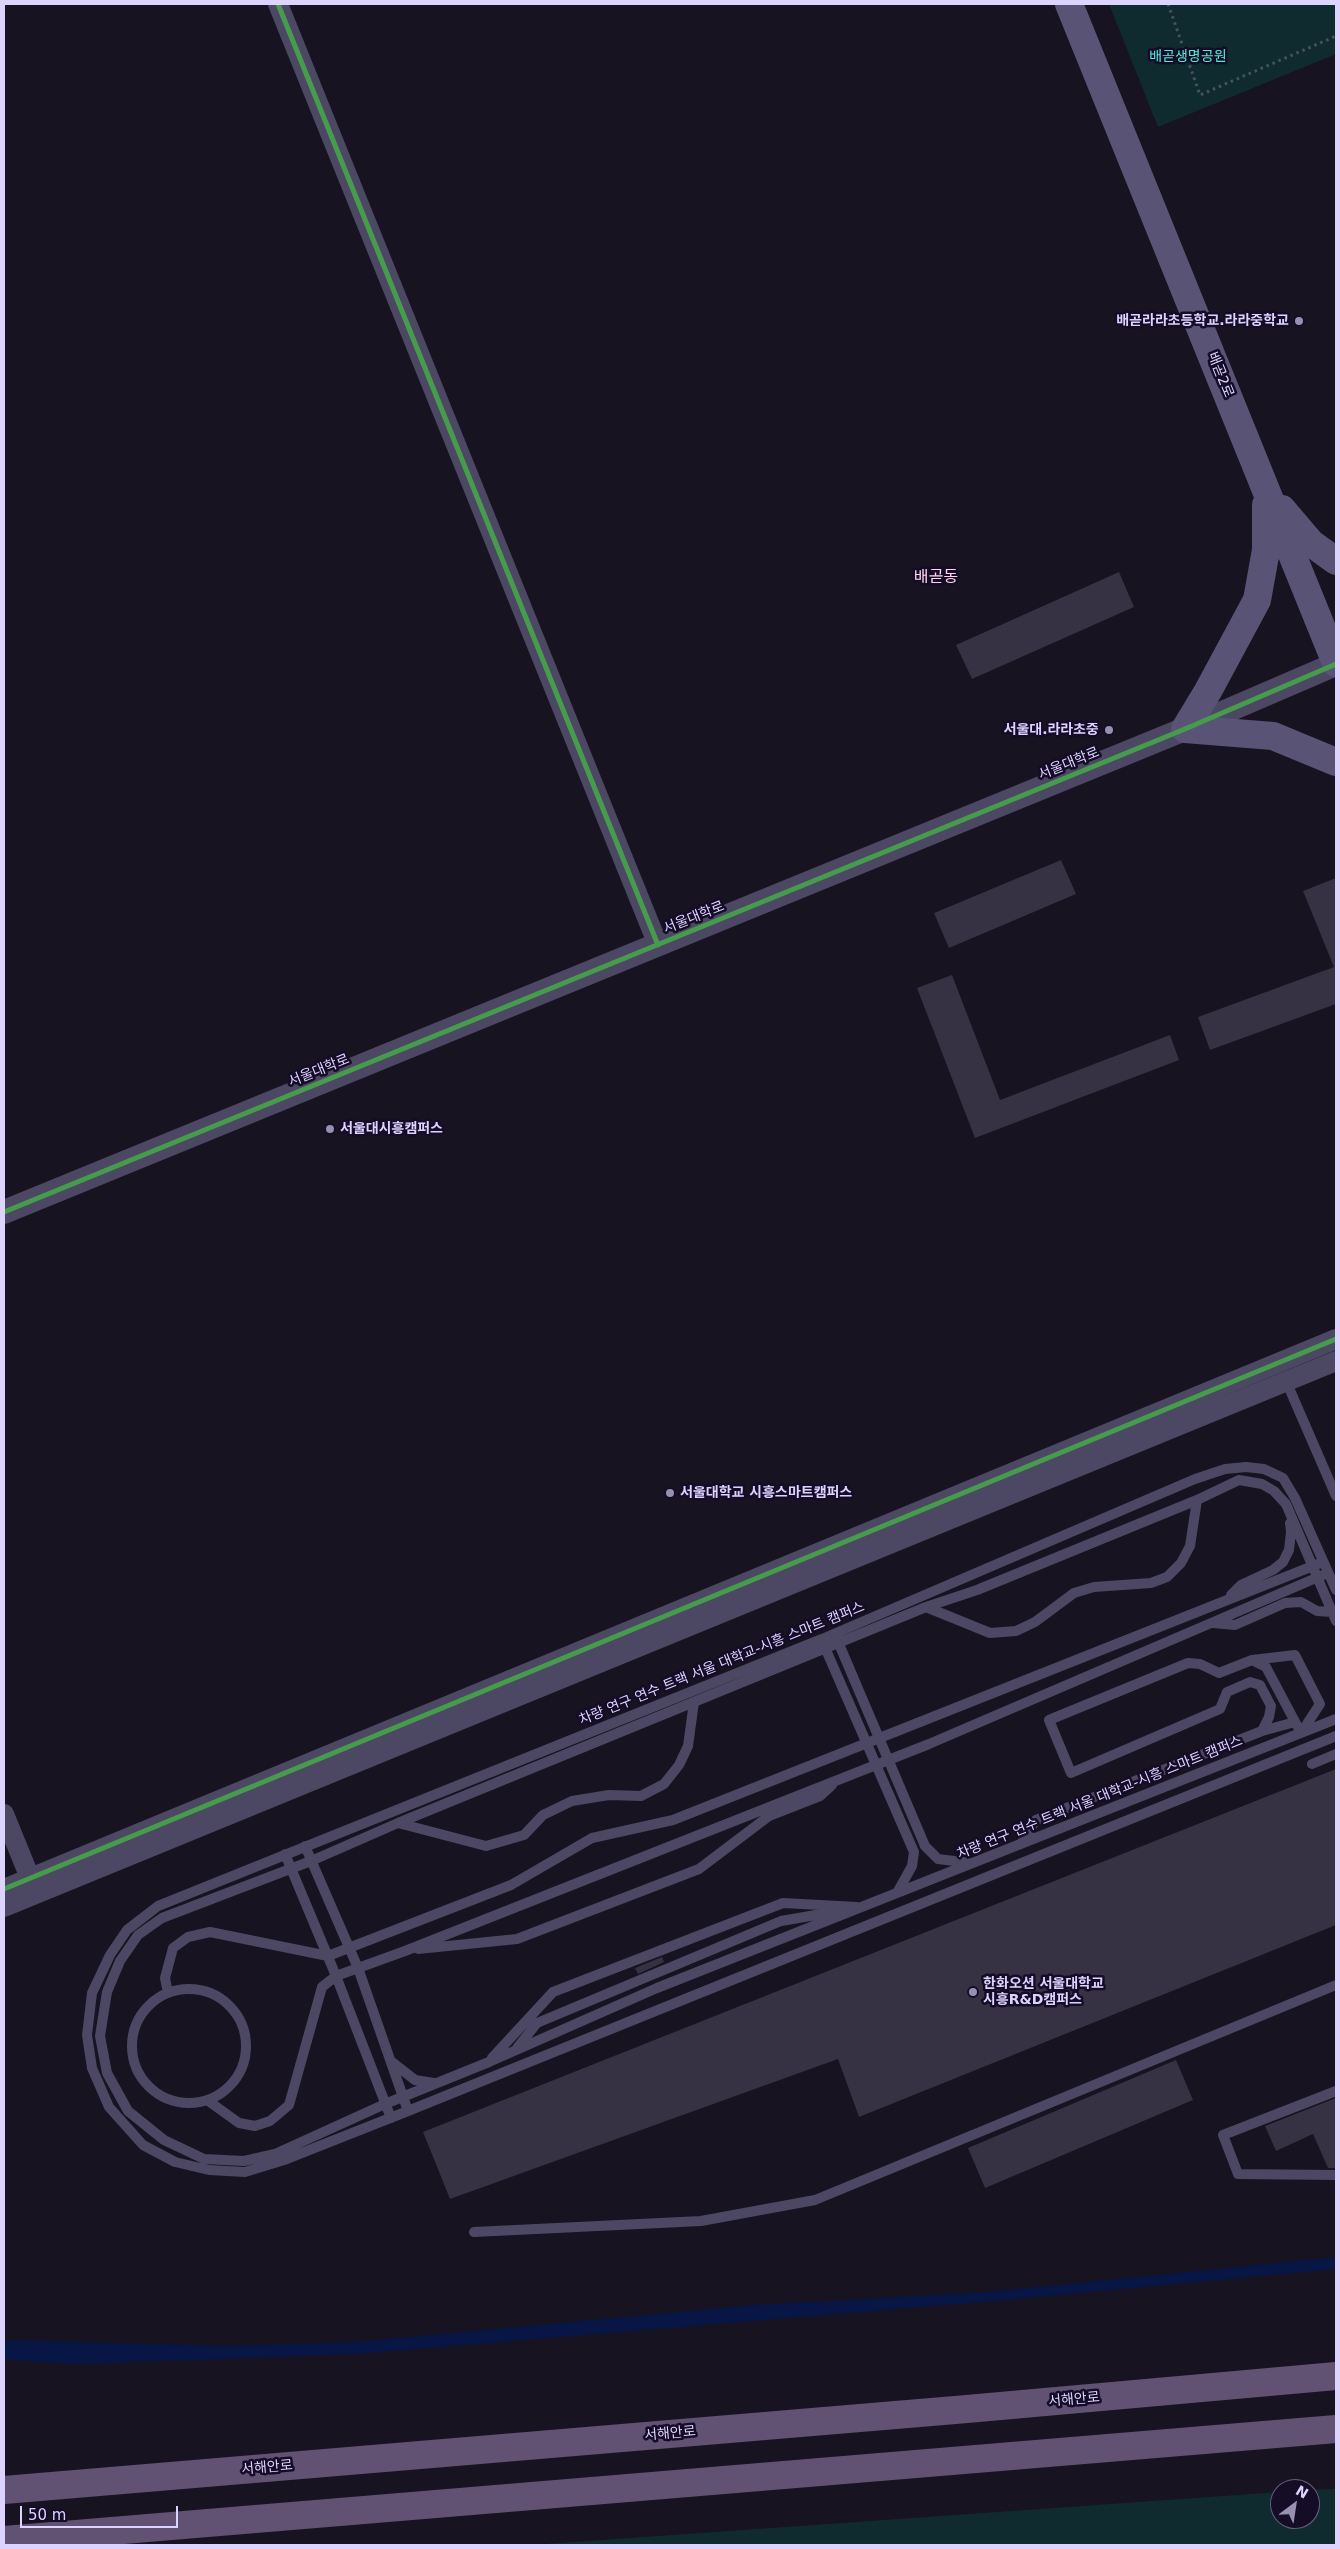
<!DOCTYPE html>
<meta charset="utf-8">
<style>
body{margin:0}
#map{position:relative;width:1340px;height:2549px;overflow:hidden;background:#171321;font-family:"DejaVu Sans",sans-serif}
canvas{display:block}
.frame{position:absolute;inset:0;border:5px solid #ddd3ff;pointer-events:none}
.north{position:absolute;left:1270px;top:2479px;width:50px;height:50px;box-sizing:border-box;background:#150d27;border:1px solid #655c7d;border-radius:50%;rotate:31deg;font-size:14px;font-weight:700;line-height:20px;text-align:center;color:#ddd3ff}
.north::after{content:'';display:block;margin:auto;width:18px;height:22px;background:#9890b1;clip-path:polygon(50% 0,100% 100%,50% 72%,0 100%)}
.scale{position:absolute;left:20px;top:2506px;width:158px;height:22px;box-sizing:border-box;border:2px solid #ddd3ff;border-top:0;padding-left:6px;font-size:15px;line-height:18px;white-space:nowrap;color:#ddd3ff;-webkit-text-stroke:4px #150d27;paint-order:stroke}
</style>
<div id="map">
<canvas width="1340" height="2549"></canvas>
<div class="frame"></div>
<div class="north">N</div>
<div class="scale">50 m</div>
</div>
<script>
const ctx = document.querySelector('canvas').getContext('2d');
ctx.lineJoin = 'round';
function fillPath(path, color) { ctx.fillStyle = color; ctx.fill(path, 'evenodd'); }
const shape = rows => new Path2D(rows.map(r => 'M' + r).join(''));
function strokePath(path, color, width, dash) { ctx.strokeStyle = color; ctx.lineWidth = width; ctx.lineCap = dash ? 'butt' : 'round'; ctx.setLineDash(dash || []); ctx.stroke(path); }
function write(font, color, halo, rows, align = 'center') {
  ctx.font = font + ' "DejaVu Sans","Noto Sans KR",sans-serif'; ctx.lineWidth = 5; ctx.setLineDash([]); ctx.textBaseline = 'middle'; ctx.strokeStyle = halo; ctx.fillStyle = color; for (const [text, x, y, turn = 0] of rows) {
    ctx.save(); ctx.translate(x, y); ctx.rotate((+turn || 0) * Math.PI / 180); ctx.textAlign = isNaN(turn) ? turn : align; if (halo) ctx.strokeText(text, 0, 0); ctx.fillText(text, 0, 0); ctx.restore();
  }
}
const green = shape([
 [1109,4,1336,4,1336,54,1158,127],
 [1336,2489,1336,2545,531,2545,1280,2492,1280,2519,1310,2519,1310,2490]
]);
const water = shape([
 [1336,2257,1336,2269,994,2301,355,2354,77,2364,4,2360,4,2340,225,2346,354,2342,753,2305,986,2292]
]);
const building = shape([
 [1119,572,1134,607,972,679,956,645],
 [1061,860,1076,894,949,948,934,913],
 [1336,878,1336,1004,1210,1050,1198,1017,1334,967,1303,891],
 [952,975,1000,1100,1170,1035,1179,1060,975,1138,917,988],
 [1336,1769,1336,1925,859,2117,838,2059,450,2199,423,2132],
 [662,1957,664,1962,638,1974,635,1968],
 [1176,2060,1193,2100,985,2188,968,2148],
 [1336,2098,1336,2168,1328,2168,1313,2134,1276,2151,1265,2126]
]);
const path = shape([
 [1168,4,1200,95,1336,36]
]);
const service = shape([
 [1286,1381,1336,1496],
 [1336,1590,1295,1498,1283,1478,1264,1469,1246,1467,1225,1469,1195,1479,822,1639,158,1906,127,1930,110,1955,92,1993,87,2035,92,2068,109,2107,143,2145,175,2162,209,2170,245,2172,284,2160,408,2111,1336,1736],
 [1231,1595,1241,1585,1273,1570,1283,1562,1289,1550,1291,1532,1290,1523],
 [926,1607,990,1633,1016,1631,1035,1622,1074,1593,1094,1587,1151,1583,1167,1577,1181,1563,1190,1546,1197,1500],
 [1336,1621,1286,1504,1274,1491,1262,1484,1239,1480,1197,1500,977,1590,926,1607,398,1823,311,1861,162,1918,138,1935,120,1961,107,1992,100,2036,107,2073,128,2111,164,2140,204,2159,244,2161,275,2154,385,2104,489,2062,657,1988,1336,1719],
 [1213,1623,1235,1625,1285,1603,1301,1602,1317,1611,1332,1612],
 [836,1637,925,1846,938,1859,970,1863],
 [823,1643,914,1852,912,1866,897,1893],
 [1262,1731,1295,1722],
 [1312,1764,1336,1754],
 [398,1823,486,1846,524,1835,543,1815,572,1801,609,1795,641,1796,664,1784,679,1765,688,1746,694,1702],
 [1021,1844,1036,1820,1262,1731,1269,1717,1271,1706,1260,1685,1250,1682,1227,1692,1220,1709,1071,1773,1049,1720,1188,1663,1200,1664,1219,1673,1252,1660,1266,1667,1301,1733,1320,1704,1295,1655,1252,1660],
 [305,1846,358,1968,408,2111],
 [285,1854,336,1976,391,2118],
 [418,1949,517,1939,699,1869,769,1816,820,1796,832,1785],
 '132 2046a57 57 0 1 1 114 0a57 57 0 1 1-114 0Z',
 [168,1993,165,1978,173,1948,188,1937,210,1932,328,1956,511,1885,592,1838,673,1820,1318,1564],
 [517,2048,537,2023,781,1921,839,1911],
 [492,2058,553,1992,783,1903,857,1907],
 [392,2062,415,2080,434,2083],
 [1336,2091,1223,2135,1238,2174,1336,2175],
 [207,2100,239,2123,255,2126,270,2121,289,2105,322,1987,336,1976,405,1951,929,1744,1323,1575],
 [474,2232,701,2221,815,2200,1336,1985]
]);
const minor = shape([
 [278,4,658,945],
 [4,1814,30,1878,33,1891],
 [4,1889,1336,1339],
 [4,1907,1336,1361]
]);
const tertiary = shape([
 [4,1212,1185,729,1336,664]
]);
const secondary = shape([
 [1069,4,1336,663],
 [1266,505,1266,550,1257,600,1208,691,1185,729,1273,736,1336,762],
 [1282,509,1311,543,1336,561]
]);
const primary = shape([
 [4,2490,967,2409,1336,2376],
 [4,2540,1336,2429]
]);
const cycleway = shape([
 [278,4,658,945],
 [4,1212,1185,729,1336,664],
 [4,1889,1336,1339]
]);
const markers = [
 [1299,321,5,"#9890b1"],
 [1109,730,5,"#9890b1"],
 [330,1129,5,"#9890b1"],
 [670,1493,5,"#9890b1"],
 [973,1992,5,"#9890b1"]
];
const parkNames = [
 ["배곧생명공원",1188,57]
];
const poiNames = [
 ["배곧라라초등학교.라라중학교",1289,321,"right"],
 ["서울대.라라초중",1099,730,"right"],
 ["서울대시흥캠퍼스",340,1129],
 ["서울대학교 시흥스마트캠퍼스",680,1493],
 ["한화오션 서울대학교",983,1984],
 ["시흥R&D캠퍼스",983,2000]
];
const streetNames = [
 ["배곧2로",1220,375,68],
 ["서울대학로",1069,764,-22],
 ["서울대학로",694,918,-22],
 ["서울대학로",319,1071,-22],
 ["차량 연구 연수 트랙 서울 대학교-시흥 스마트 캠퍼스",722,1664,-22],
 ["차량 연구 연수 트랙 서울 대학교-시흥 스마트 캠퍼스",1100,1798,-22],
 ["서해안로",1074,2400,-5],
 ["서해안로",670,2434,-5],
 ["서해안로",267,2468,-5]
];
const quarterNames = [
 ["배곧동",936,578]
];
fillPath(green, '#102b30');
fillPath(water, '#071644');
fillPath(building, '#363143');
strokePath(path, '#465264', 3, [2.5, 4]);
strokePath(service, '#4c4762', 10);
strokePath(minor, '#4c4762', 20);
strokePath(tertiary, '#4c4762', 24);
strokePath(secondary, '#595475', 28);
strokePath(primary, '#615173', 28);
strokePath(cycleway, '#469c4c', 5);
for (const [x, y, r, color] of markers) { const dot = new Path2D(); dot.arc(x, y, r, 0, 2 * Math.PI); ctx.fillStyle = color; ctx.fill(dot); strokePath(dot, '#150d27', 2); }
write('14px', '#53ebd7', '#150d27', parkNames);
write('bold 14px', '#ddd3ff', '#150d27', poiNames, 'left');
write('14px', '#ddd3ff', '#150d27', streetNames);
write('16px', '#ffd5eb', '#150d27', quarterNames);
</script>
